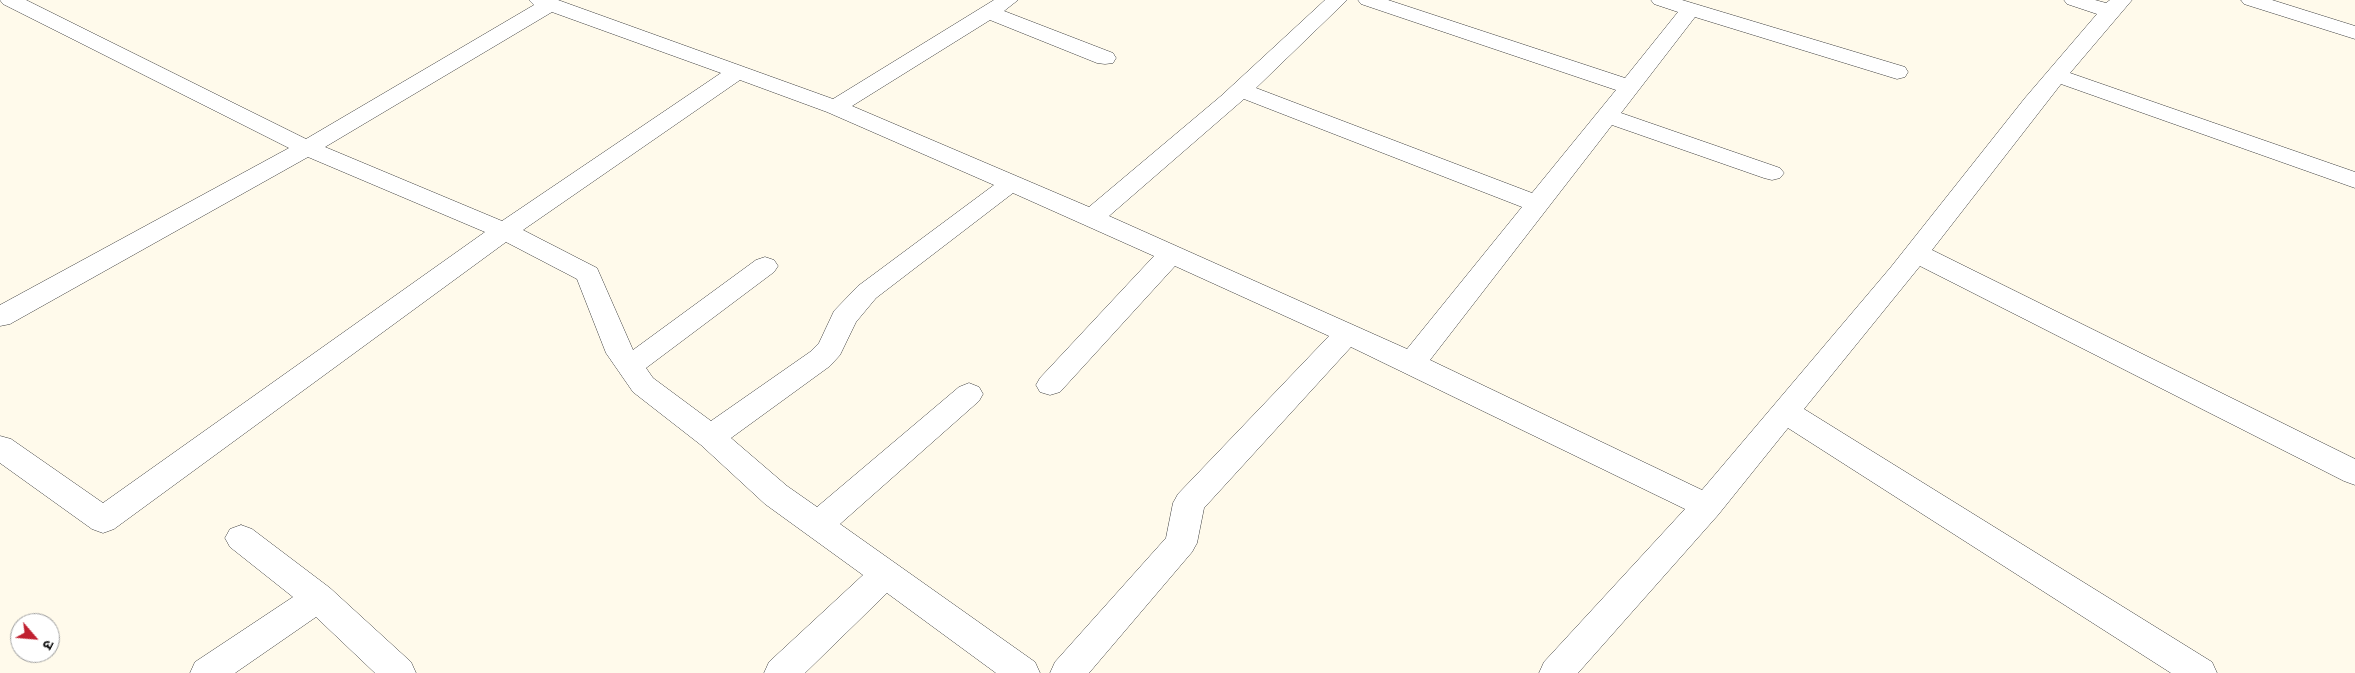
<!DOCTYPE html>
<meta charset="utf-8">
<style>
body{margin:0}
#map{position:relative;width:2355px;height:673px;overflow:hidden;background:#fffaeb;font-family:Spectral,"Noto Sans Devanagari",serif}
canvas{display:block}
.north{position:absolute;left:10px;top:613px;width:50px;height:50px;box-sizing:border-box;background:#fff;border:1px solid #9e9e9e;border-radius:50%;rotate:117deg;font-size:14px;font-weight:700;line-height:20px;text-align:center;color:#0c0c0c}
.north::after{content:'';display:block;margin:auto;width:18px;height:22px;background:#c02030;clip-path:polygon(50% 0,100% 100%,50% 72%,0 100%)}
</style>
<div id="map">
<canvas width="2355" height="673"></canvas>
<div class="north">उ</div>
</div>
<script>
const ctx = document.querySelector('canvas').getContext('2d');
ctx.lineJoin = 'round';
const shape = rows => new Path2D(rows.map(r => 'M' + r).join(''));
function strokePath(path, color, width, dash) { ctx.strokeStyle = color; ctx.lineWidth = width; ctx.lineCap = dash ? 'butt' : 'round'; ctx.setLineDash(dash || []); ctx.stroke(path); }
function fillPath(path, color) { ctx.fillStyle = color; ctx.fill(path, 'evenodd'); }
const street = shape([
 [0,0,26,0,306,139,534,5,529,0,558,0,833,99,994,0,1018,0,1004,11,1113,53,1116,58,1113,63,1105,64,1097,63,990,20,852,106,1089,207,1221,96,1325,0,1347,0,1256,88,1532,193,1616,90,1361,4,1358,0,1388,0,1625,78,1678,12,1654,4,1651,0,1682,0,1905,67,1908,72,1905,77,1897,79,1695,17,1621,113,1780,168,1784,173,1780,178,1772,180,1764,178,1612,125,1430,360,1702,490,1891,267,2025,98,2097,14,2067,4,2064,0,2095,0,2106,3,2110,0,2132,0,2070,73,2355,172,2355,188,2061,84,1932,250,2355,459,2355,485,2344,481,1920,266,1804,409,2212,662,2217,673,2171,673,1788,428,1718,515,1578,673,1539,673,1544,662,1685,509,1351,347,1204,508,1197,543,1192,552,1089,673,1050,673,1055,662,1166,538,1173,503,1178,494,1329,336,1175,266,1060,392,1050,395,1040,392,1036,385,1040,378,1154,256,1013,193,876,298,856,322,840,355,830,366,731,438,787,486,817,507,959,387,969,383,979,387,983,394,979,401,840,524,1035,662,1040,673,996,673,887,593,805,673,764,673,769,662,863,575,765,504,701,445,633,392,606,353,577,279,506,242,114,529,103,533,92,529,0,463,0,436,11,439,103,503,485,232,308,157,10,324,0,326,0,305,289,148,3,4,0,0],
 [552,12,721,73,502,221,325,147,552,12],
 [740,80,827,112,994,185,858,286,834,311,819,343,810,352,711,421,653,378,646,368,774,272,778,266,774,260,765,257,756,260,633,350,597,268,523,230,740,80],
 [1244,99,1522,207,1407,349,1109,216,1244,99],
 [2241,0,2272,0,2355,26,2355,39,2244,4,2241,0],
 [241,525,252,529,330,588,411,662,416,673,375,673,316,617,235,673,190,673,195,662,293,597,230,547,225,538,230,529,241,525]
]);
strokePath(street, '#3f3f3f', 1);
fillPath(street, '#fff');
</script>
